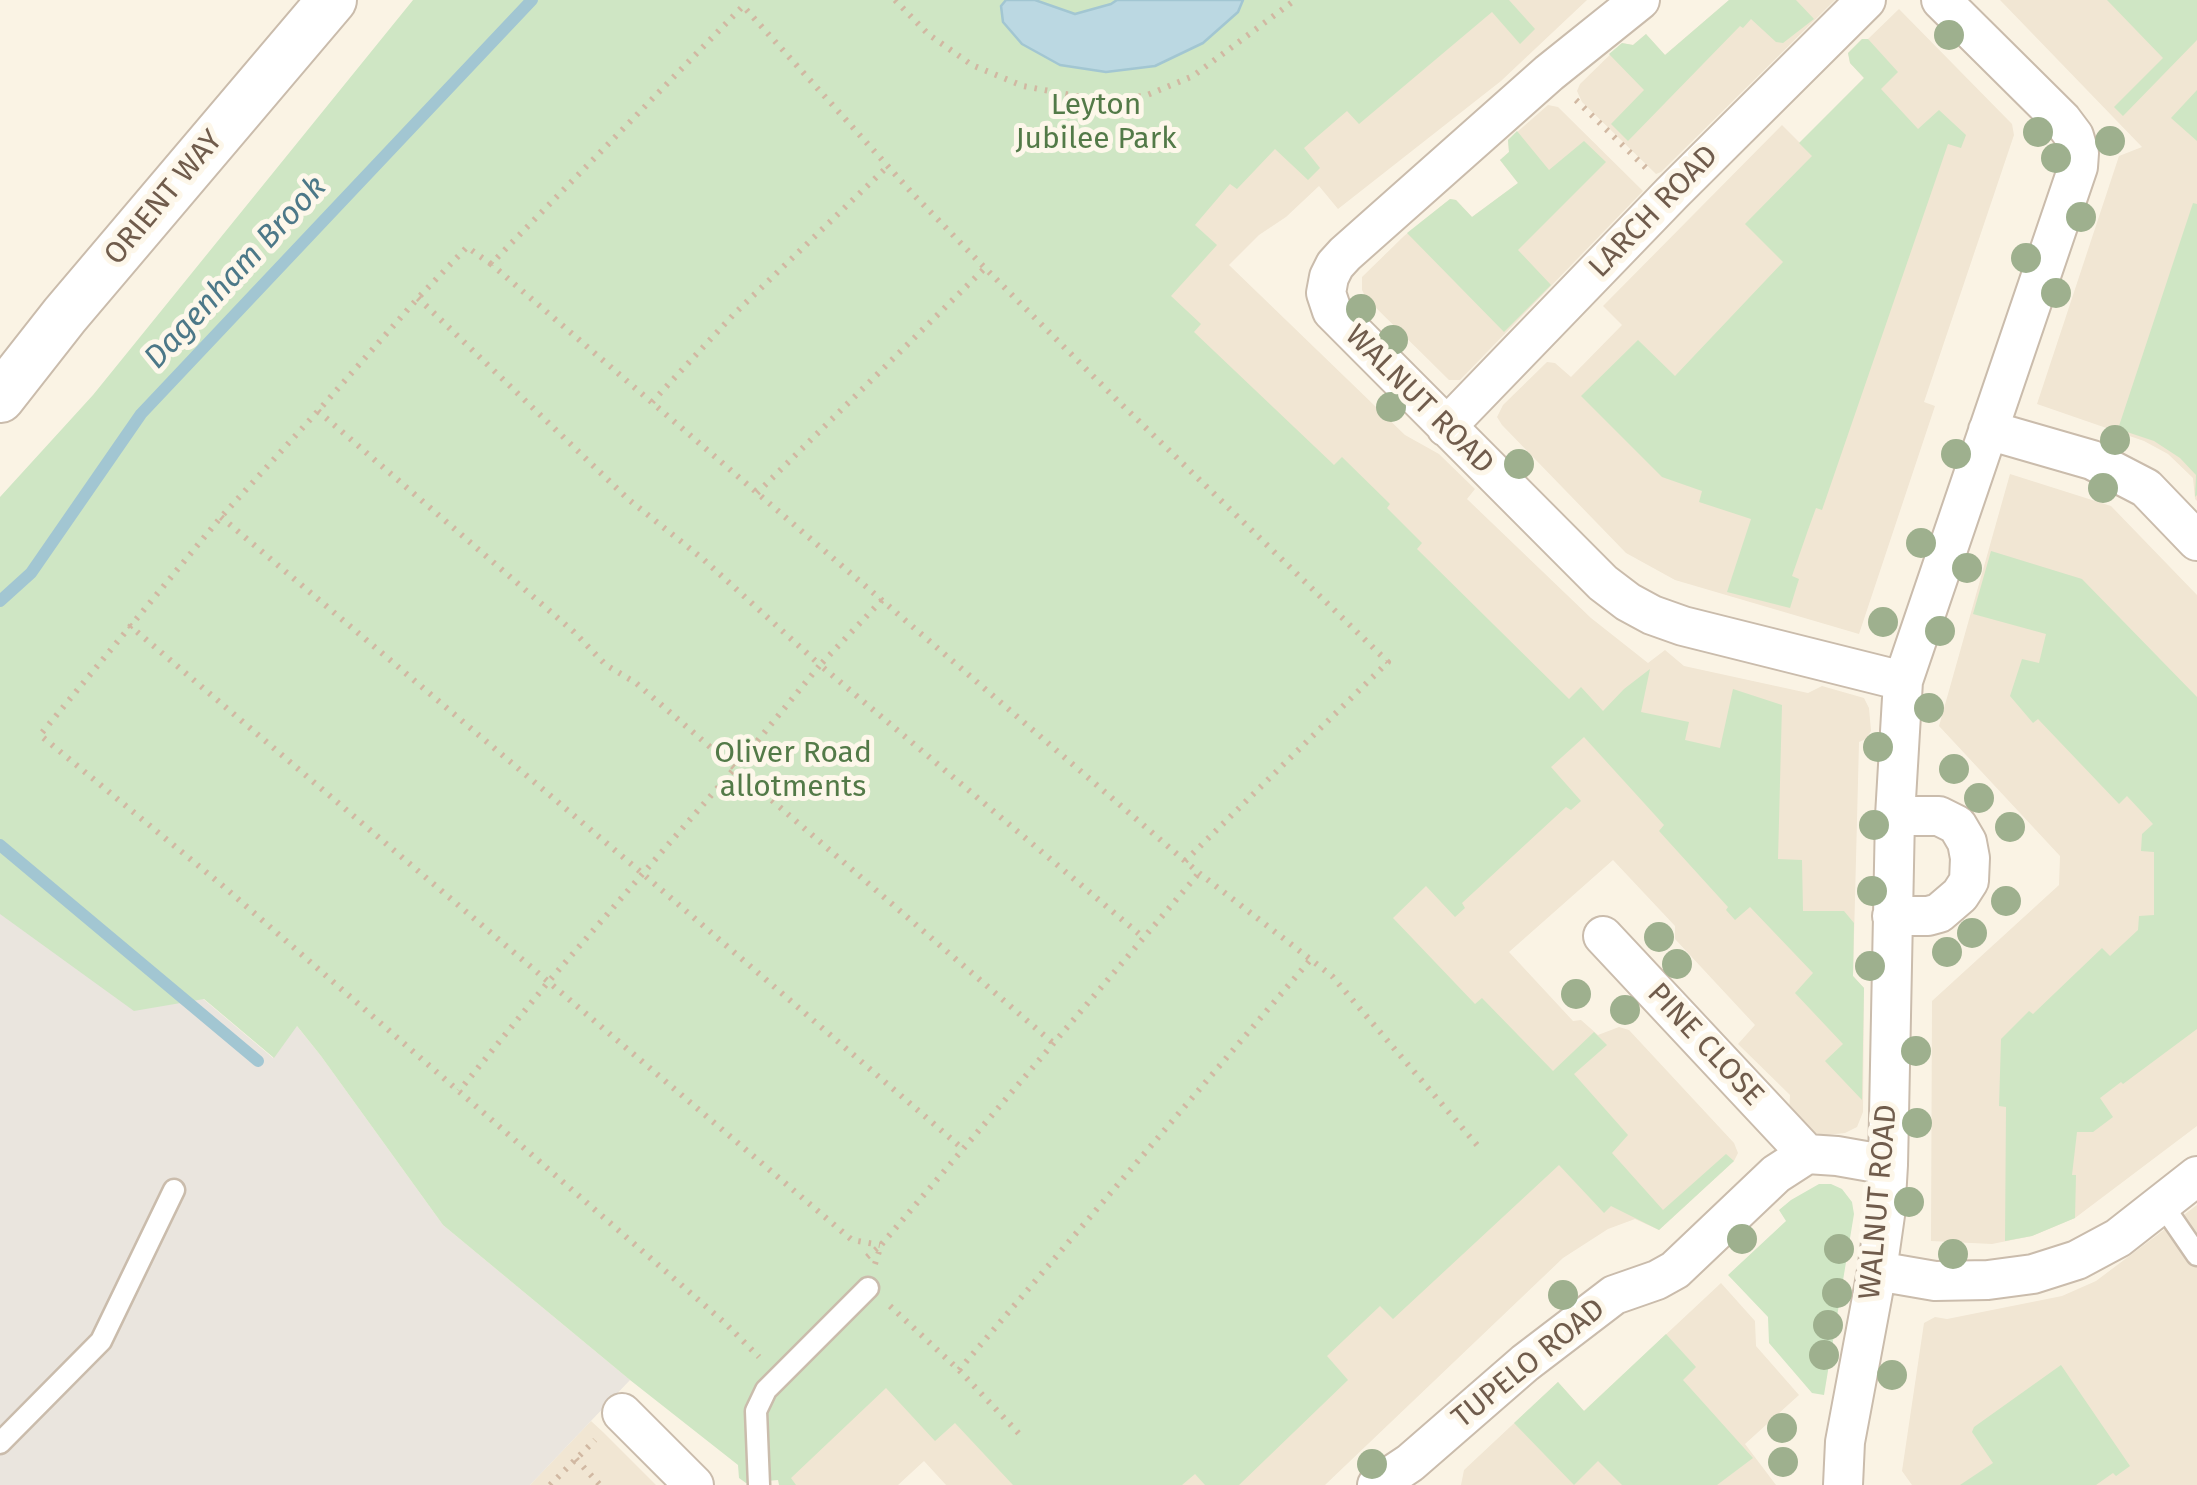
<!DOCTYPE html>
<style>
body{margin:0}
canvas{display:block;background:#faf3e4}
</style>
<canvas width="2197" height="1485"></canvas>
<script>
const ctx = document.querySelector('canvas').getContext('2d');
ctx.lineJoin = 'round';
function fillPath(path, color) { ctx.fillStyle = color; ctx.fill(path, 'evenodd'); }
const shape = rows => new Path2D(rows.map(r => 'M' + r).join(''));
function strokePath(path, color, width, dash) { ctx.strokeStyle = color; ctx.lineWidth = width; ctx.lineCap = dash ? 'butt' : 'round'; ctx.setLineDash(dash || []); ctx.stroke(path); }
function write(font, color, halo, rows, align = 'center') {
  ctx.font = font + ' "Fira Sans",sans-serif'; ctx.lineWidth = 10; ctx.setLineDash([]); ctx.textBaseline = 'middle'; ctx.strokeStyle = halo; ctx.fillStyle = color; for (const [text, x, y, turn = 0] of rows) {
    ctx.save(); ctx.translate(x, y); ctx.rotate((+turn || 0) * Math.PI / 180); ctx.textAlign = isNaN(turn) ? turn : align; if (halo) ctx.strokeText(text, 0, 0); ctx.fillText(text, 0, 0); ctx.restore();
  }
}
const residential = shape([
 [1437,0,1587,0,1501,81,1338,209,1319,186,1286,217,1259,235,1229,265,1405,435,1439,454,1475,489,1467,499,1591,618,1648,663,1665,650,1684,666,1808,693,1822,686,1864,698,1869,708,1871,731,1866,739,1859,742,1853,976,1864,988,1863,1112,1857,1127,1845,1133,1817,1136,1806,1132,1789,1114,1790,1095,1738,1044,1755,1025,1675,939,1675,926,1613,860,1509,952,1573,1021,1581,1020,1598,1035,1619,1027,1629,1030,1734,1143,1738,1153,1734,1161,1659,1230,1635,1219,1608,1229,1563,1258,1325,1485,1101,1485,1349,918,1090,290],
 [1729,0,1835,0,1661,172,1656,174,1582,102,1577,91,1580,84,1622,43,1633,45,1646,34,1665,55],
 [2000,0,2174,0,2197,24,2197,501,2195,499,2193,478,2168,454,2144,441,2037,404,2119,156,2142,147],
 [1899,9,2012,124,2014,135,1924,402,1935,406,1859,634,1675,580,1626,553,1502,425,1497,417,1503,405,1547,362,1555,363,1571,377,1622,325,1603,306,1782,125,1800,143,1864,78,1850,63,1848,53,1862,39,1868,39],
 [1548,105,1558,107,1643,191,1460,380,1449,380,1366,298,1362,290,1362,277,1404,236,1450,199,1456,200,1472,217,1518,183,1500,160,1509,152,1508,140],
 [2010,474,2111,506,2197,595,2197,1126,2075,1218,2032,1236,1992,1244,1931,1241,1932,1001,2059,885,2060,856,1939,726],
 [2197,1205,2197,1485,1912,1485,1902,1471,1924,1323,1935,1317,1947,1319,2062,1296,2096,1281],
 [1721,1283,1755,1321,1756,1346,1799,1395,1745,1444,1776,1485,1461,1485,1464,1470,1558,1382,1584,1411],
 [886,1317,1053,1485,946,1485,924,1461,898,1485,779,1485],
 [591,1421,603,1432,656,1485,530,1485]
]);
const industrial = shape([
 [0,827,273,1058,296,1025,321,1056,443,1225,630,1380,530,1485,0,1485]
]);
const green = shape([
 [413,0,1509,0,1535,29,1520,44,1492,12,1359,124,1347,111,1304,148,1320,168,1308,180,1275,149,1237,189,1230,184,1195,225,1217,245,1171,296,1201,324,1194,332,1334,465,1342,457,1390,504,1387,508,1422,543,1417,549,1569,699,1581,687,1603,711,1624,689,1650,669,1641,712,1689,722,1685,740,1720,748,1733,689,1782,705,1778,859,1802,860,1803,911,1844,911,1854,923,1853,976,1864,988,1862,1100,1825,1061,1843,1044,1795,993,1813,973,1750,907,1735,920,1726,910,1728,907,1659,831,1664,825,1584,737,1551,767,1581,801,1571,810,1566,807,1462,903,1465,908,1455,917,1426,886,1393,918,1475,1004,1482,998,1553,1071,1594,1032,1607,1045,1574,1074,1628,1135,1612,1153,1663,1210,1726,1154,1734,1161,1659,1230,1611,1206,1604,1213,1559,1165,1393,1319,1380,1306,1327,1356,1348,1380,1239,1485,1205,1485,1195,1474,1182,1485,1013,1485,955,1423,935,1441,886,1388,791,1478,796,1485,779,1485,778,1480,746,1483,739,1478,738,1465,630,1380,443,1225,321,1056,297,1026,274,1058,204,999,134,1011,0,914,0,497,93,395],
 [1729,0,1796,0,1814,19,1783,43,1776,42,1751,19,1743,28,1740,26,1628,141,1611,124,1644,90,1609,54,1622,43,1633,45,1646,34,1665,55],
 [2107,0,2197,0,2197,40,2123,116,2114,107,2163,58],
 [1862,39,1868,39,1898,72,1881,89,1918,129,1939,110,1966,135,1961,148,1948,144,1822,510,1816,508,1808,530,1792,576,1799,579,1790,608,1727,592,1751,519,1699,502,1702,491,1662,477,1581,396,1638,340,1675,376,1783,262,1745,224,1812,156,1799,143,1864,78,1850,63,1848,53],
 [2197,90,2197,141,2171,118],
 [1517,131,1549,170,1584,141,1606,162,1518,250,1551,285,1504,332,1407,233,1450,199,1456,200,1472,217,1518,183,1500,160,1509,152,1508,140],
 [2193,203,2197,204,2197,495,2195,497,2196,475,2180,458,2154,441,2118,429],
 [1991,551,2082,579,2197,697,2197,1029,2123,1084,2121,1082,2100,1098,2113,1117,2093,1132,2077,1132,2072,1175,2076,1175,2075,1218,2032,1236,2005,1241,2006,1107,1999,1106,2001,1039,2029,1011,2033,1014,2102,948,2110,956,2138,930,2139,916,2154,915,2154,852,2141,851,2142,834,2153,824,2127,796,2119,804,2038,719,2033,723,2010,696,2022,659,2039,663,2046,634,1973,614],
 [1819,1184,1831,1184,1842,1189,1852,1202,1854,1214,1824,1395,1812,1393,1769,1343,1768,1317,1728,1275,1786,1221,1779,1210,1791,1200],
 [1666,1334,1696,1367,1683,1380,1753,1458,1717,1485,1622,1485,1598,1461,1574,1485,1514,1423,1558,1382,1584,1411],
 [2061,1365,2130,1466,2116,1476,2113,1473,2096,1485,1960,1485,1993,1463,1972,1432,1974,1427]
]);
const water = shape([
 [1006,0,1035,0,1075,14,1111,4,1117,0,1243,0,1238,12,1203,43,1155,66,1106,72,1060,65,1022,44,1003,22,1001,6,1006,0]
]);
const stream = shape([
 [0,601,31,573,141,414,532,0],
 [0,845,258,1061]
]);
const path = shape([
 [895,0,928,34,972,65,1023,86,1092,99,1145,96,1193,76,1295,0],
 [1576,100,1646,168],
 [491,264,467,247,418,298,318,411,221,517,40,735,223,886,725,1323,759,1357],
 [418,298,628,499,703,559,820,665,735,768,549,981,459,1091],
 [652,402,734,314,888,166],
 [318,411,574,632,606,665,636,683,1053,1043],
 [757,493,985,268],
 [221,517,643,874,963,1149],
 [882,600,820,665,1144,938],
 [129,625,852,1240,880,1245],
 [1185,861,1388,662,1117,400,985,268,913,194,743,6,491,264,1199,873,1332,976,1477,1145],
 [867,1257,881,1245],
 [875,1264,881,1245,1199,873],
 [890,1306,959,1370,1024,1439],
 [959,1370,1311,959],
 [576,1459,600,1485],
 [550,1485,595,1440]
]);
const service = shape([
 [2162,1204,2197,1255],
 [0,1443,101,1341,174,1190],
 [759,1485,756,1411,766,1390,868,1288]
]);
const minor = shape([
 [1640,0,1549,73,1345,254,1335,265,1329,277,1326,293,1332,311,1603,583,1628,602,1652,615,1683,626,1903,681],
 [1446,427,1672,193,1866,0],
 [1988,430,2092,460,2146,488,2197,541],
 [1892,916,1928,916,1939,913,1960,895,1969,881,1970,858,1967,842,1957,825,1939,816,1895,816],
 [1603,936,1807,1154],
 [1877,1271,1935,1281,1988,1280,2033,1274,2077,1260,2118,1238,2197,1176],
 [622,1413,694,1485],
 [1377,1485,1410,1463,1525,1363,1614,1295,1657,1280,1675,1270,1776,1174,1807,1154,1837,1156,1888,1165],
 [1843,1485,1845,1442,1877,1271,1885,1215,1888,1165,1895,816,1903,681,2078,167,2079,153,2074,136,2062,120,1941,0]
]);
const tertiary = shape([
 [0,398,65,315,332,0]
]);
const trees = [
 [1949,35],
 [2038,132],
 [2110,141],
 [2056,158],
 [2081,217],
 [2026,258],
 [2056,293],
 [1361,309],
 [1393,340],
 [1391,407],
 [2115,440],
 [1956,454],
 [1519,464],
 [2103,488],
 [1921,543],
 [1967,568],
 [1883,622],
 [1940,631],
 [1929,708],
 [1878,747],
 [1954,769],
 [1979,798],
 [1874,825],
 [2010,827],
 [1872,891],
 [2006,901],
 [1972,933],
 [1659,937],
 [1947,952],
 [1677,964],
 [1870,966],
 [1576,994],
 [1625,1010],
 [1916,1051],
 [1917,1123],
 [1909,1202],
 [1742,1239],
 [1839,1249],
 [1953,1254],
 [1837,1293],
 [1563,1295],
 [1828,1325],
 [1824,1355],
 [1892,1375],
 [1782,1428],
 [1783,1462],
 [1372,1464]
];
const parkNames = [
 ["Leyton",1096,106],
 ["Jubilee Park",1096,140],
 ["Oliver Road",793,754],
 ["allotments",793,788]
];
const streetNames = [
 ["ORIENT WAY",164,198,-50],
 ["LARCH ROAD",1654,212,-46],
 ["WALNUT ROAD",1419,400,45],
 ["PINE CLOSE",1705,1045,47],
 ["WALNUT ROAD",1879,1202,-85],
 ["TUPELO ROAD",1529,1364,-39]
];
const waterNames = [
 ["Dagenham Brook",236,273,-47]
];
fillPath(residential, '#f1e6d3');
fillPath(industrial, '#eae5de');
fillPath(green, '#cfe6c4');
fillPath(water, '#bbd8e2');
strokePath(water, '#a2c6d2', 2.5);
strokePath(stream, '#a2c6d2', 12);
strokePath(service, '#cabcac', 25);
strokePath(minor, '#cabcac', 42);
strokePath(tertiary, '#cabcac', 52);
strokePath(path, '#d1b8a2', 6, [2.5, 8]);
strokePath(service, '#fff', 20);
strokePath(minor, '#fff', 38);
strokePath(tertiary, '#fff', 48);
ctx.fillStyle = '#9eb08e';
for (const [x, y] of trees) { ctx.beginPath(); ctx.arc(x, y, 15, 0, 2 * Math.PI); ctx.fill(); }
write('30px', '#537a48', '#fdf7ea', parkNames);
write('30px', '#705c4c', '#fdf7ea', streetNames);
write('italic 32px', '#4c7888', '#fdf7ea', waterNames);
</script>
